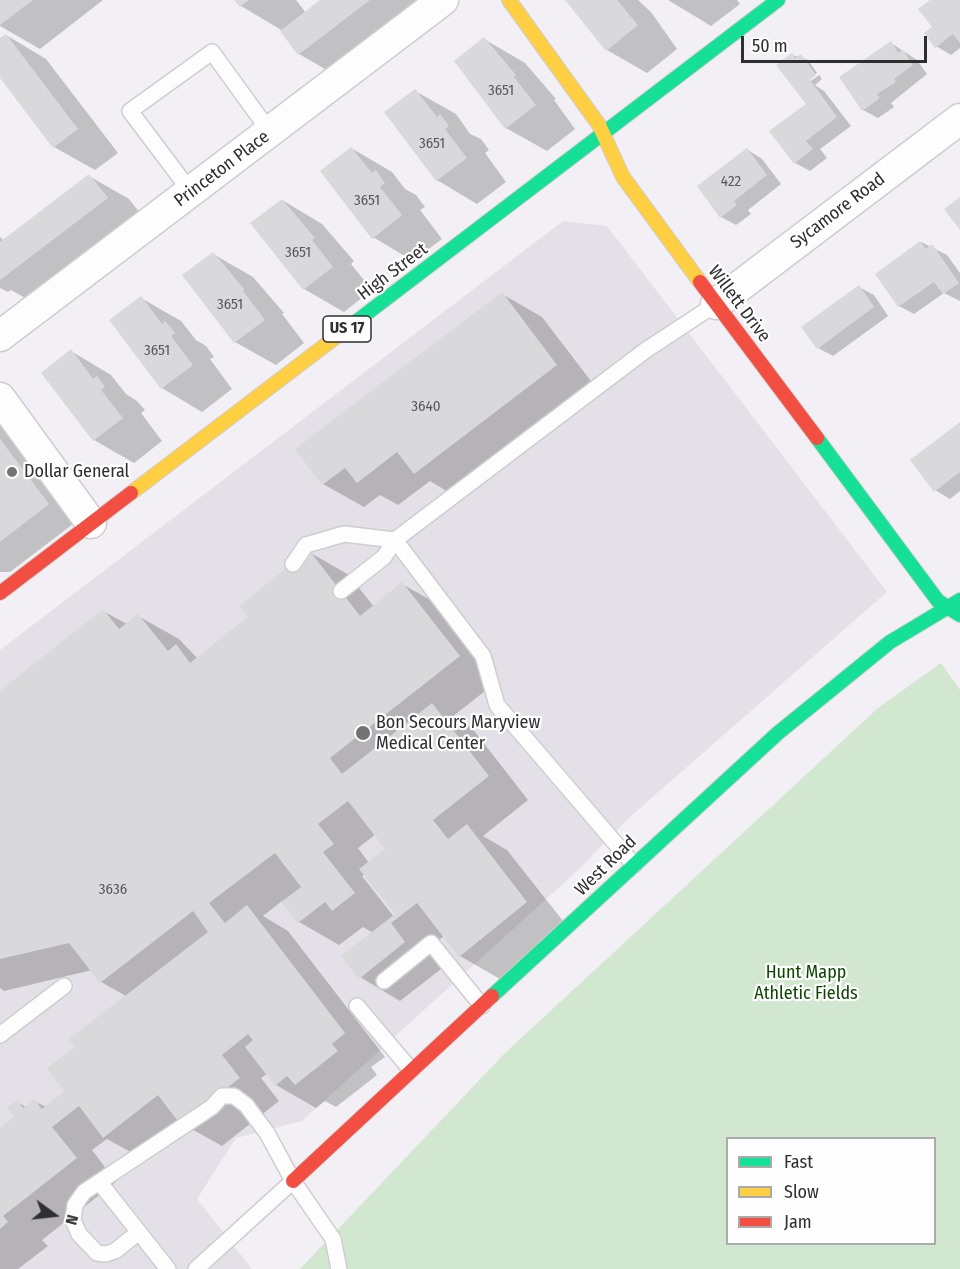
<!DOCTYPE html>
<style>
body{margin:0}
#map{position:relative;width:960px;height:1269px;overflow:hidden;background:#f2f0f4;font-family:"Fira Sans Condensed",sans-serif}
canvas{display:block}
.legend{position:absolute;left:726px;top:1137px;width:210px;height:108px;box-sizing:border-box;background:#fefeff;border:2px solid #ababac;margin:0;padding:8px 10px;list-style:none;font-size:18px;color:#2f2e30}
.legend li{display:flex;align-items:center;gap:12px;height:30px}
.legend b{width:30px;border:2px solid #ababac}
.north{position:absolute;left:24px;top:1185px;width:60px;height:60px;-webkit-text-stroke:4px #fefeff;paint-order:stroke;rotate:105deg;font-size:16px;font-weight:700;line-height:24px;text-align:center;color:#2f2e30}
.north::after{content:'';display:block;margin:auto;width:21px;height:27px;background:#2f2e30;clip-path:polygon(50% 0,100% 100%,50% 72%,0 100%)}
.scale{position:absolute;left:741px;top:36px;width:186px;height:27px;box-sizing:border-box;border:3px solid #2f2e30;border-top:0;padding-left:8px;font-size:18px;line-height:21px;white-space:nowrap;color:#2f2e30;-webkit-text-stroke:4px #fefeff;paint-order:stroke}
</style>
<div id="map">
<canvas width="960" height="1269"></canvas>
<ul class="legend">
<li><b style="height:8px;background:#16e098"></b>Fast</li>
<li><b style="height:8px;background:#ffcf43"></b>Slow</li>
<li><b style="height:8px;background:#f24e42"></b>Jam</li>
</ul>
<div class="north">N</div>
<div class="scale">50 m</div>
</div>
<script>
const ctx = document.querySelector('canvas').getContext('2d');
ctx.lineJoin = 'round';
function fillPath(path, color) { ctx.fillStyle = color; ctx.fill(path, 'evenodd'); }
const shape = rows => new Path2D(rows.map(r => 'M' + r).join(''));
function strokePath(path, color, width, dash) { ctx.strokeStyle = color; ctx.lineWidth = width; ctx.lineCap = dash ? 'butt' : 'round'; ctx.setLineDash(dash || []); ctx.stroke(path); }
function write(font, color, halo, rows, align = 'center') {
  ctx.font = font + ' "Fira Sans Condensed",sans-serif'; ctx.lineWidth = 4.5; ctx.setLineDash([]); ctx.textBaseline = 'middle'; ctx.strokeStyle = halo; ctx.fillStyle = color; for (const [text, x, y, turn = 0] of rows) {
    ctx.save(); ctx.translate(x, y); ctx.rotate((+turn || 0) * Math.PI / 180); ctx.textAlign = isNaN(turn) ? turn : align; if (halo) ctx.strokeText(text, 0, 0); ctx.fillText(text, 0, 0); ctx.restore();
  }
}
const built = shape([
 [563,221,607,226,887,592,631,816,577,871,302,1121,236,1138,197,1199,252,1269,0,1269,0,650]
]);
const green = shape([
 [941,663,960,690,960,1269,300,1269,505,1053,878,708],
 [728,1138,934,1138,934,1244,728,1244]
]);
const shadow = shape([
 [0,0,103,0,40,49,0,26],
 [236,0,296,0,306,13,323,0,440,0,339,77,299,54,283,31,241,6],
 [567,0,638,0,651,12,677,49,647,73,607,50],
 [668,0,737,0,740,4,711,26],
 [932,0,960,0,960,48,951,55,936,46],
 [6,35,46,59,118,153,95,170,54,147,0,75,0,40],
 [484,39,525,63,556,99,554,100,575,129,547,151,506,128],
 [891,43,917,60,927,74,891,103,894,107,878,118,863,110],
 [792,55,808,60,817,73,796,88,798,91,819,75,822,79,815,85,824,91,851,126,820,149,827,158,810,171,795,163,772,132,808,104,778,65],
 [415,91,456,114,470,134,481,139,489,150,485,153,506,182,477,204,437,180],
 [351,148,392,172,405,189,416,195,425,207,420,210,442,239,413,261,373,237],
 [748,150,762,159,781,184,748,210,751,214,736,225,721,217],
 [89,176,129,199,147,222,38,305,11,290,8,292,0,288,0,237,4,241],
 [282,200,322,224,354,261,351,264,372,290,344,312,304,289],
 [921,242,947,255,960,273,960,301,944,293,914,314,899,306],
 [213,254,253,277,284,313,282,314,304,343,276,365,235,342,185,275],
 [859,287,874,295,888,316,833,356,818,348],
 [502,294,542,317,597,389,455,496,430,481,398,505,380,495,364,507,323,484],
 [141,298,181,321,196,340,206,346,214,357,210,359,232,389,202,412,162,388,111,321],
 [71,351,111,375,126,394,137,401,145,410,141,413,162,441,134,463,94,440],
 [0,421,77,521,10,572,0,572],
 [960,424,960,491,950,499,935,490],
 [309,552,349,575,374,607,402,584,443,607,499,680,452,717,472,728,528,800,483,836,507,850,567,926,500,979,460,956,444,936,430,947,445,966,400,1001,360,977,373,933,363,927,339,945,299,922,282,901,263,916,288,931,385,1057,371,1067,377,1075,336,1107,325,1101,316,1108,276,1085,267,1074,261,1078,279,1101,222,1146,188,1127,145,1160,107,1139,92,1150,116,1182,42,1240,48,1246,18,1269,0,1269,0,1129,16,1117,17,1102,26,1107,34,1101,46,1107,66,1091,77,1048,126,996,101,982,92,970,4,991,0,988,0,693,103,611,127,624,138,616,179,639,197,658,250,617],
 [376,834,387,849,369,863,358,848],
 [365,874,397,914,394,917,362,876]
]);
const building = shape([
 [0,0,33,0,0,25],
 [234,0,249,0,240,7],
 [320,0,370,0,298,55,280,31],
 [565,0,617,0,638,25,606,51],
 [930,0,960,0,960,43,953,34,935,48,924,33,932,27,918,9],
 [6,34,78,129,53,148,0,78,0,38],
 [484,37,516,75,514,77,536,105,505,129,454,61],
 [891,41,898,53,903,50,913,65,894,79,896,82,877,94,880,98,862,111,839,77],
 [792,53,795,58,801,54,816,75,810,80,837,117,806,141,813,149,794,164,769,131,806,104,776,65],
 [415,89,437,117,440,114,449,126,445,129,467,158,436,181,384,112],
 [351,147,372,173,376,170,385,183,380,187,402,215,372,239,320,171],
 [747,148,767,175,734,201,737,205,720,218,697,186],
 [89,174,108,198,0,280,0,242],
 [960,197,960,230,944,209],
 [282,199,315,238,312,240,333,267,303,290,250,223],
 [920,241,926,249,932,244,959,283,943,294,934,282,898,307,875,274],
 [213,252,244,289,243,291,265,320,234,343,182,275],
 [859,285,874,307,817,349,801,327],
 [502,292,557,365,414,474,397,452,357,483,345,468,322,485,295,449],
 [141,296,162,324,165,321,175,333,171,336,193,365,161,389,109,320],
 [71,349,93,379,97,376,105,387,101,390,123,418,93,441,41,373],
 [960,422,960,472,934,492,910,460],
 [0,439,49,504,0,542],
 [309,550,360,616,402,582,460,656,330,758,342,774,432,703,489,776,433,820,448,839,467,824,527,902,459,957,417,903,391,923,405,942,359,979,341,956,395,914,359,869,385,849,348,801,318,824,334,844,323,852,355,893,332,911,325,902,298,923,281,902,301,887,275,853,209,903,225,923,247,905,345,1033,332,1044,338,1051,295,1085,287,1076,275,1086,245,1047,253,1040,248,1034,222,1055,240,1078,180,1124,158,1095,103,1138,79,1106,52,1127,77,1158,3,1216,8,1222,0,1229,0,1128,14,1117,7,1108,17,1100,23,1108,34,1099,42,1109,64,1091,47,1068,75,1047,69,1039,208,932,193,911,100,983,69,943,0,959,0,691,103,609,119,629,138,614,168,651,176,644,190,663,248,617,239,606]
]);
const lane = shape([
 [191,192,130,111,212,52,270,132],
 [293,564,306,545,344,534,395,540,384,557,341,591],
 [634,865,497,705,483,656,395,540,646,350,716,304],
 [384,981,431,943,482,1006],
 [357,1006,411,1070],
 [0,1035,64,986],
 [100,1183,168,1269],
 [139,1232,115,1251,106,1254,97,1253,79,1234,73,1220,75,1205,84,1192,212,1107,222,1096,234,1096,246,1105,267,1133,293,1181,333,1239,339,1269],
 [196,1269,293,1181]
]);
const street = shape([
 [716,304,960,119],
 [0,336,443,0],
 [0,398,91,523]
]);
const fast = shape([
 [353,324,778,0],
 [817,438,938,601,960,615],
 [492,996,778,733,890,642,960,600]
]);
const slow = shape([
 [509,0,599,125,623,177,700,282],
 [131,493,353,324]
]);
const jam = shape([
 [700,282,817,438],
 [0,593,131,493],
 [293,1181,492,996]
]);
const markers = [
 [12,472,6,"#737275"],
 [363,733,8,"#737275"]
];
const numberNames = [
 ["3651",501,91],
 ["3651",432,144],
 ["422",731,182],
 ["3651",367,201],
 ["3651",298,253],
 ["3651",230,305],
 ["3651",157,351],
 ["3640",426,407],
 ["3636",113,890]
];
const shields = [
 [347,329,48]
];
const shieldNames = [
 ["US 17",347,329]
];
const streetNames = [
 ["Princeton Place",222,169,-37],
 ["Sycamore Road",838,211,-37],
 ["High Street",393,272,-37],
 ["Willett Drive",739,304,53],
 ["West Road",606,866,-44]
];
const poiNames = [
 ["Dollar General",24,472],
 ["Bon Secours Maryview",376,723],
 ["Medical Center",376,744]
];
const parkNames = [
 ["Hunt Mapp",806,973],
 ["Athletic Fields",806,994]
];
fillPath(built, '#e4e0e7');
fillPath(green, '#d2e7cf');
fillPath(shadow, '#0003');
fillPath(building, '#d9d8da');
strokePath(lane, '#cfcdcf', 18);
strokePath(street, '#cfcdcf', 33);
strokePath(fast, '#cfcdcf', 16);
strokePath(slow, '#cfcdcf', 16);
strokePath(jam, '#cfcdcf', 16);
strokePath(lane, '#fdfdfd', 15);
strokePath(street, '#fdfdfd', 30);
strokePath(fast, '#16e098', 14);
strokePath(slow, '#ffcf43', 14);
strokePath(jam, '#f24e42', 14);
for (const [x, y, r, color] of markers) { const dot = new Path2D(); dot.arc(x, y, r, 0, 2 * Math.PI); ctx.fillStyle = color; ctx.fill(dot); strokePath(dot, '#fefeff', 2); }
write('15px', '#5a585a', null, numberNames);
for (const [x, y, w] of shields) { const box = new Path2D(); box.roundRect(x - w / 2, y - 13, w, 26, 4.5); ctx.fillStyle = '#fefeff'; ctx.fill(box); strokePath(box, '#2f2e30', 1.5); }
write('bold 16px', '#2f2e30', null, shieldNames);
write('18px', '#2f2e30', '#fefeff', streetNames);
write('18px', '#2f2e30', '#fefeff', poiNames, 'left');
write('18px', '#0e4600', '#fefeff', parkNames);
</script>
